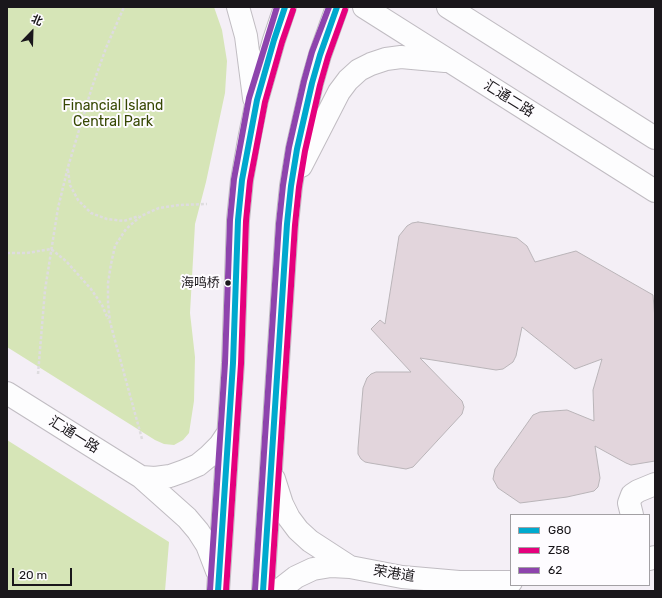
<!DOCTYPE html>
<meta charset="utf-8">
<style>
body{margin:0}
#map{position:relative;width:662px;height:598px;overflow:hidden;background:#f4eff6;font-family:Rubik,"Noto Sans SC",sans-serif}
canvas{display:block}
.frame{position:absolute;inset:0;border:8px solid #1a171b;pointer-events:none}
.legend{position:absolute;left:510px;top:514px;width:140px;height:72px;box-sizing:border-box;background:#fefcff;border:1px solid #a3a0a4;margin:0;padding:5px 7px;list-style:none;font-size:12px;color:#1a171b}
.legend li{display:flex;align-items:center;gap:8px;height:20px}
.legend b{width:20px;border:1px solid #a3a0a4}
.north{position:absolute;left:12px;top:12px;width:40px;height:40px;-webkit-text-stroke:3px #fefcff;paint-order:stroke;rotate:23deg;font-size:11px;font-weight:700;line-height:16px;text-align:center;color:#1a171b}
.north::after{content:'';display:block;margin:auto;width:14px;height:18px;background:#1a171b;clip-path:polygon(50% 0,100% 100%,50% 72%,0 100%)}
.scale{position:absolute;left:12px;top:568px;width:60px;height:18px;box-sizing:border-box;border:2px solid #1a171b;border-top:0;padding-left:5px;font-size:12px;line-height:14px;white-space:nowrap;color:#1a171b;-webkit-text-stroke:3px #fefcff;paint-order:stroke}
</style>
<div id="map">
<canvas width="662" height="598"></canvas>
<div class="frame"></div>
<ul class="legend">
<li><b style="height:5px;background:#00a9ce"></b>G80</li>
<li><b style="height:5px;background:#e5007d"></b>Z58</li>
<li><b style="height:5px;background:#8e44ad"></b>62</li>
</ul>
<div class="north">北</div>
<div class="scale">20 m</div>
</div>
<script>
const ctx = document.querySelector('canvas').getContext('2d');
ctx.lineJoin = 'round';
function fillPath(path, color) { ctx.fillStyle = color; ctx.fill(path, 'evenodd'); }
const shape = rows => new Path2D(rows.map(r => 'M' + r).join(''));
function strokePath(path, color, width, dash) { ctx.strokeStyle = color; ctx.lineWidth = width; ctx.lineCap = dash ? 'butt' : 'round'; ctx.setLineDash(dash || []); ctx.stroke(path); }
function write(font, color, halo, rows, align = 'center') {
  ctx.font = font + ' Rubik,"Noto Sans SC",sans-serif'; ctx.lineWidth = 4; ctx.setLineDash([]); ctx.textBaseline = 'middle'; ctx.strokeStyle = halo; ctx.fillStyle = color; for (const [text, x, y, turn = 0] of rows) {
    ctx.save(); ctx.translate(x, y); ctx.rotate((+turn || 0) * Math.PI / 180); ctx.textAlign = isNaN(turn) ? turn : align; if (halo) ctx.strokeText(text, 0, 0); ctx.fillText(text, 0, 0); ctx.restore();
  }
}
const green = shape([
 [7,7,214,7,222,30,227,61,225,93,206,182,195,224,190,313,195,357,194,401,189,433,183,440,174,445,164,444,155,440,7,347],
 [7,440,169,542,165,591,7,591]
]);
const building = shape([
 [418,222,517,238,527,246,535,262,576,251,653,295,655,319,655,461,631,465,626,463,595,446,600,478,598,487,594,491,567,497,520,503,498,488,493,479,495,469,533,415,540,412,567,410,594,421,593,390,602,359,575,369,522,327,516,356,513,362,503,369,496,370,420,358,462,401,464,407,462,414,413,467,406,469,370,463,365,462,361,459,358,454,358,448,363,388,367,378,371,374,376,372,411,372,371,329,380,320,385,324,399,236,407,226,412,223,418,222]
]);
const path = shape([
 [68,170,70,185,78,200,91,213,107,219,124,221,139,216],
 [7,253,27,253,51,249,66,261,91,289,102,305,108,319],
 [38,374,45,290,58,208,68,167,92,87,106,48,124,7],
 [142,439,110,322,108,303,108,283,111,264,115,246,126,229,141,216,159,208,179,205,207,204]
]);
const minor = shape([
 [238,7,246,36,254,98],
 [364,7,655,191],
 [448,7,655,138],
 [301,166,339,92,348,80,359,70,371,64,386,59,401,57,445,61],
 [7,393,141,477,187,518,198,531,207,545,217,571],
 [141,477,155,478,170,476,184,471,198,465,209,456,220,445,228,433],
 [274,479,282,504,289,518,298,530,310,541,350,567],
 [632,515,629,503,632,495,638,491,655,484],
 [649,559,655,557],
 [218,591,233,363,238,220,242,180,249,140,257,100,274,40,285,7],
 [263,591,287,224,291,186,297,149,312,83,320,55,337,7],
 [278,591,296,577,313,569,331,566,350,567,402,577,459,582,511,582]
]);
const bus1 = shape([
 [218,591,233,363,238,220,242,180,257,100,274,40,285,7],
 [263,591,287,224,291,186,297,149,312,83,320,55,337,7]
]);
const bus2 = shape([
 [226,591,241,364,246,221,250,181,265,102,282,42,293,10],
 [271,591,295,225,299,187,305,151,320,85,328,57,345,10]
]);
const bus3 = shape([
 [210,590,225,363,230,220,234,179,249,98,277,7],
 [255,590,279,223,283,185,289,147,304,81,312,52,329,7]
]);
const markers = [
 [228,283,3.5,"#1a171b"]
];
const busNames = [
 ["海鸣桥",220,283]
];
const streetNames = [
 ["汇通二路",509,99,32],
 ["汇通一路",74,435,32],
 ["荣港道",394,574,9]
];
const parkNames = [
 ["Financial Island",113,106],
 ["Central Park",113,122]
];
fillPath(green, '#d6e5b7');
fillPath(building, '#e2d5dc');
strokePath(building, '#b9b4b8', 1);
strokePath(minor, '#c0bcc2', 24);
strokePath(path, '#dedcdf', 2.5, [3, 2]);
strokePath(minor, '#fdfdfe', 22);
strokePath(bus1, '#00a9ce', 6);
strokePath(bus2, '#e5007d', 6);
strokePath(bus3, '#8e44ad', 6);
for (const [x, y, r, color] of markers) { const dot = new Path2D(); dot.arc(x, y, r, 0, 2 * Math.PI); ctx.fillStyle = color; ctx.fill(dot); strokePath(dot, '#fefcff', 1.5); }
write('13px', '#1a171b', '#fefcff', busNames, 'right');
write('14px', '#1a171b', '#fefcff', streetNames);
write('14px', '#374803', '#fefcff', parkNames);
</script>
